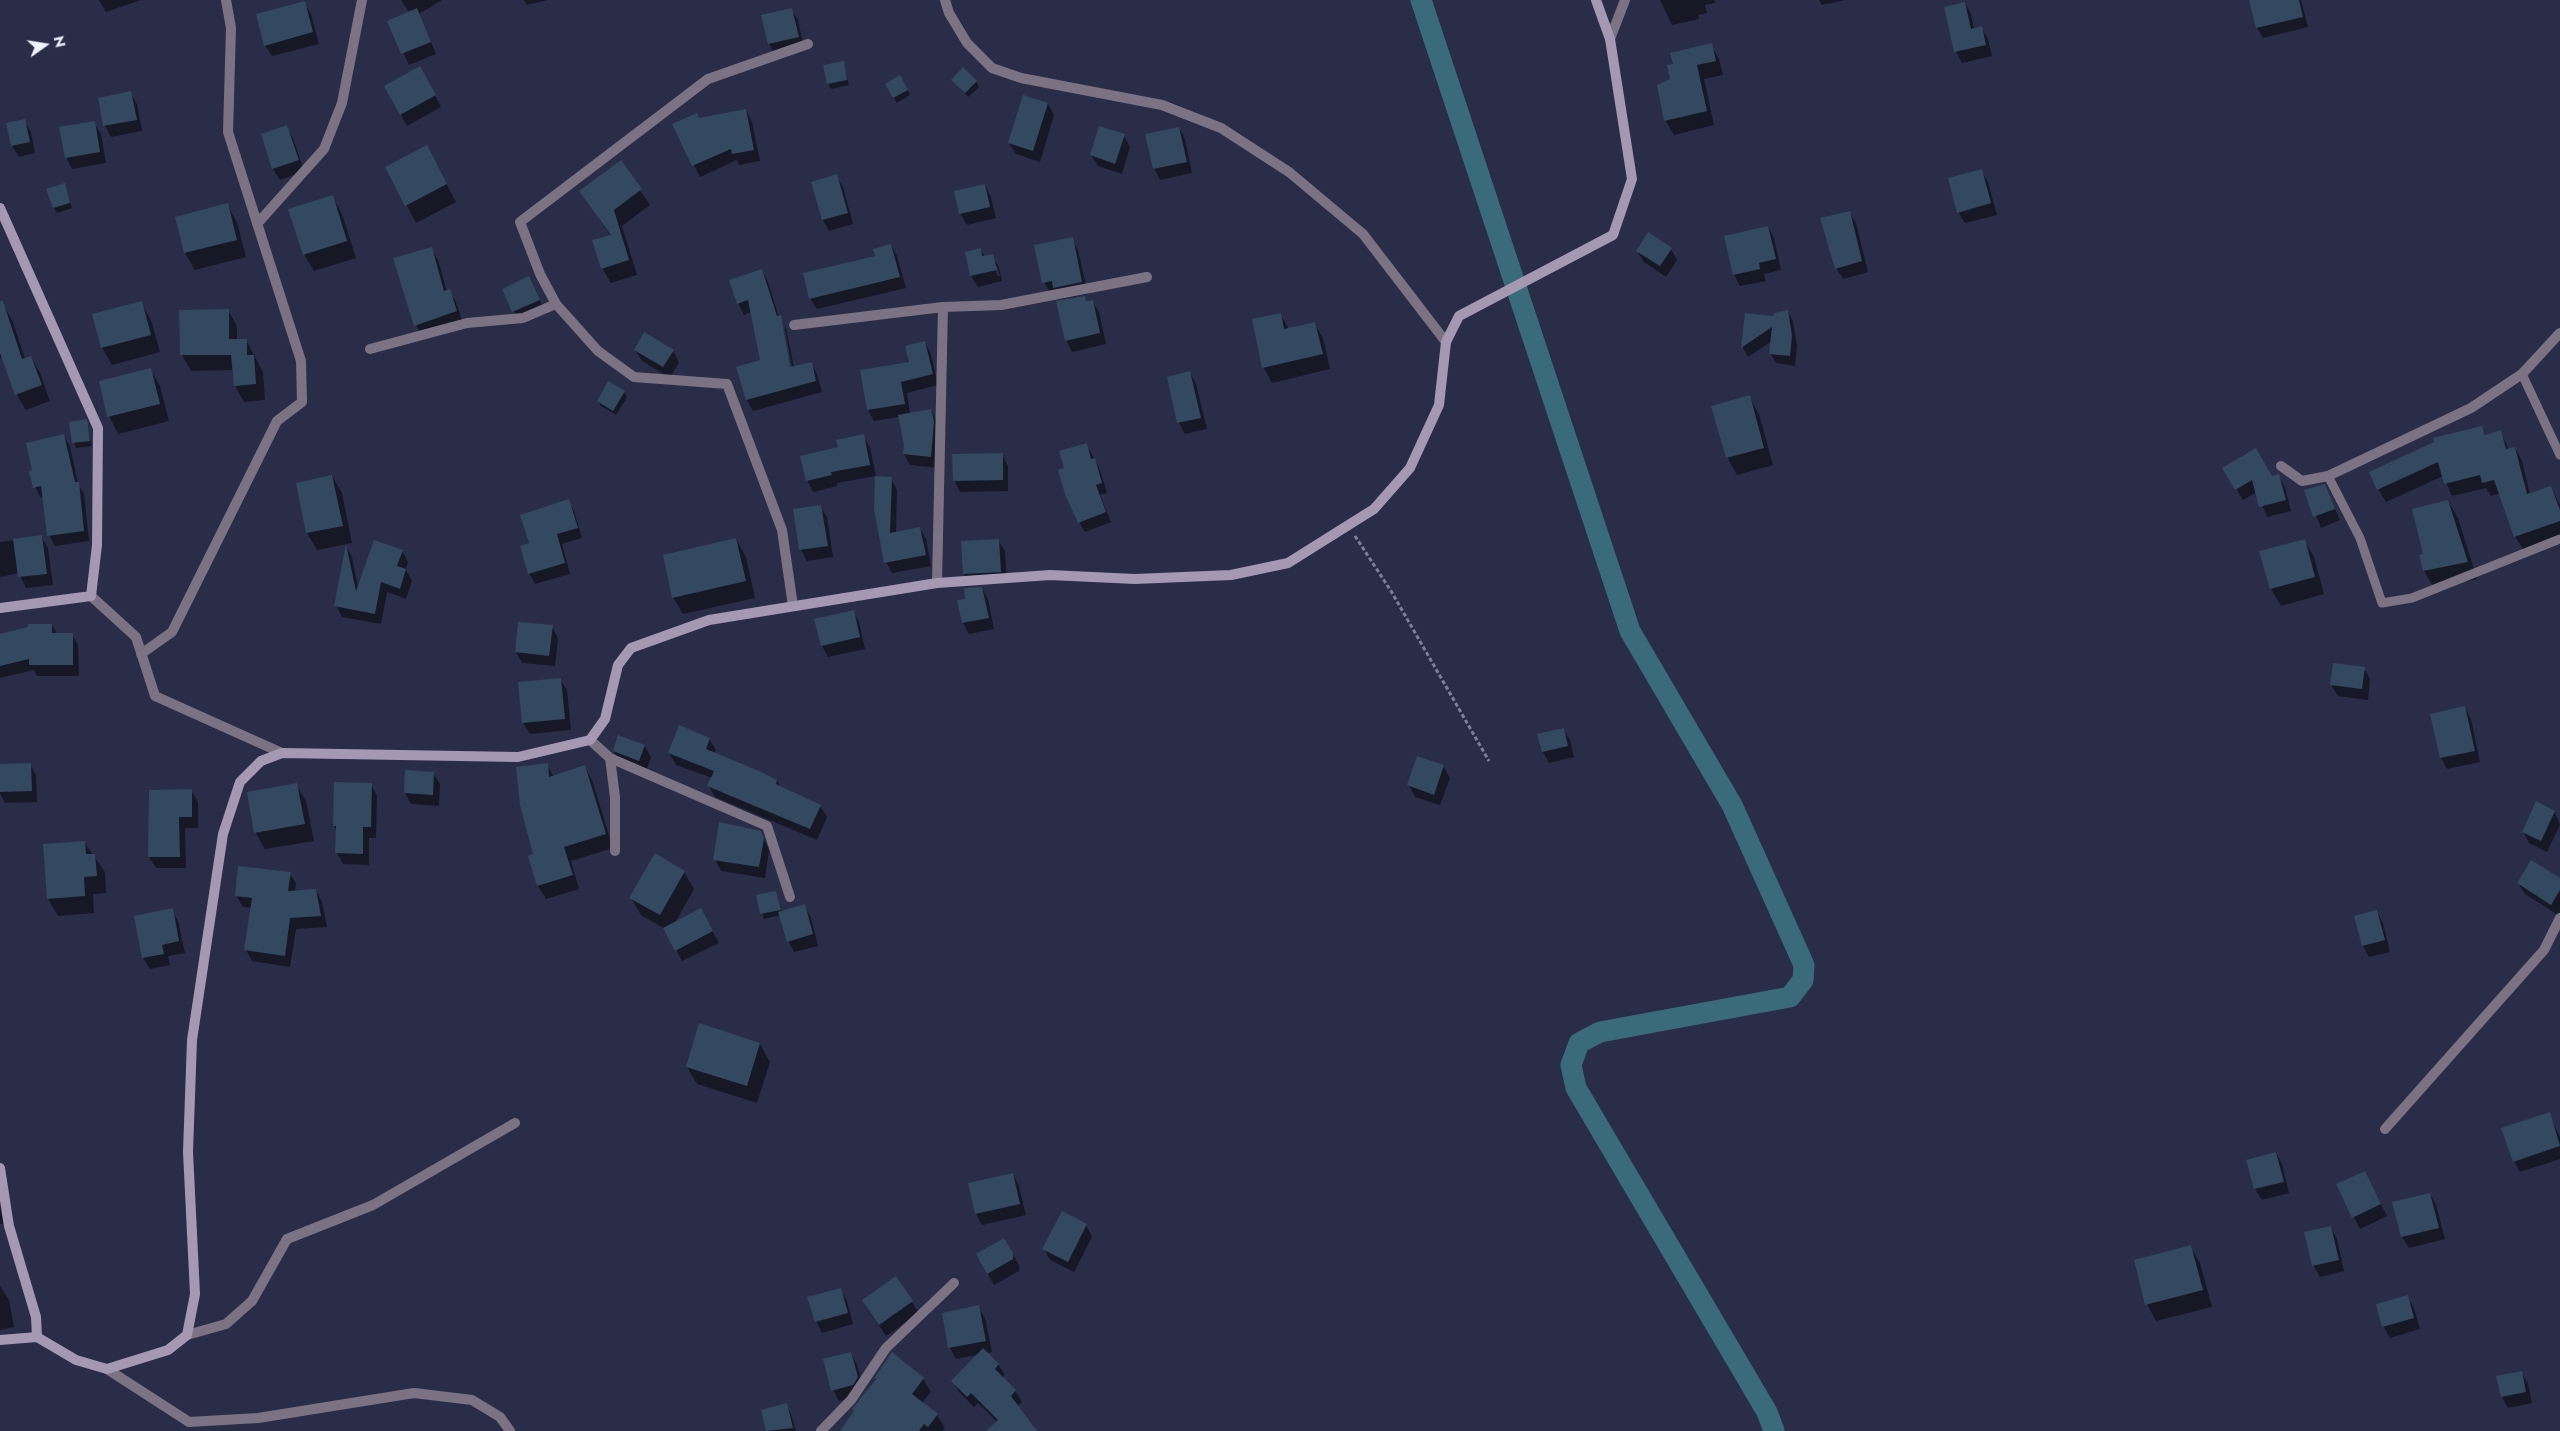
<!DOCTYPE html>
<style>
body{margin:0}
#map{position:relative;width:2560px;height:1431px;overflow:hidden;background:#2a2d48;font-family:Jost,sans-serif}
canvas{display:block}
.north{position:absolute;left:20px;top:20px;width:50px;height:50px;-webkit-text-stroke:4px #2a2d48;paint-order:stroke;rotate:77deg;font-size:14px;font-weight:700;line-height:20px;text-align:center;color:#eff1fc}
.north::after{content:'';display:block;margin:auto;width:18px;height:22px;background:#eff1fc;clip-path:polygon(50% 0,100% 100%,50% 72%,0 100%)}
</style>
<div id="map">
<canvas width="2560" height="1431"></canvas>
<div class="north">N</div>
</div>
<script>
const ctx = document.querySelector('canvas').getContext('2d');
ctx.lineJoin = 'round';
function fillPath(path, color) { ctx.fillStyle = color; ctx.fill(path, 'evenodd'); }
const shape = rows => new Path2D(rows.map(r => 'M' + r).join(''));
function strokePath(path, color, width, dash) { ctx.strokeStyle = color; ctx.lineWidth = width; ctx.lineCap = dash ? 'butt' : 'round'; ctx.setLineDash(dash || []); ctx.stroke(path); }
const shadow = shape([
 [141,0,106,12,99,0],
 [401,0,442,0,419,14,436,54,409,65,389,21,409,12],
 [524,0,548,0,527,5],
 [1660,0,1714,0,1715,3,1705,5,1707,13,1698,15,1699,19,1672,25],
 [1819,0,1845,0,1822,5],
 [2250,0,2301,0,2308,27,2263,38,2257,28],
 [304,2,311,14,319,44,272,56,265,45],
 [1965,3,1971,14,1974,29,1981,28,1988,39,1992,56,1962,63,1956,52],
 [791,9,798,20,804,48,775,55,769,44],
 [1711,45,1719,59,1723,75,1704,79,1714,125,1674,135,1665,120,1674,64],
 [843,62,849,85,831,89,828,83],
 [900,77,910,95,897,103,887,85],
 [426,78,441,107,407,126,385,86],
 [953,80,976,81,979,87,968,97],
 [130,93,137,104,142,131,111,137,105,126],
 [1048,104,1054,115,1040,162,1016,154,1009,143],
 [746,110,752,122,760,161,739,165,737,160,700,177,674,125],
 [24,121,31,132,35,153,19,157,12,146],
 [94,123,101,134,106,163,72,169,66,157],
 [286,127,293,138,304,171,280,180,273,169,262,135],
 [1179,128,1185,139,1192,173,1160,180,1154,168],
 [1124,136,1130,147,1122,174,1098,166,1091,155],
 [621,162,650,205,622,226,637,275,611,283,602,268,611,236,581,192],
 [436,164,456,202,416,223,387,168],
 [1981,170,1988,182,1997,215,1965,223,1958,212],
 [836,176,843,187,853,224,829,231,823,220,812,183],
 [64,184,72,208,57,213,54,208],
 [985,185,991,197,996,218,967,225,960,213],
 [332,196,342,214,356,258,314,271,304,254],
 [227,205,237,222,246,257,195,270,185,253,176,218],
 [1849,212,1856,223,1868,272,1843,279,1836,268,1821,219],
 [1768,227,1774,238,1781,270,1764,274,1766,281,1740,286,1734,275,1725,237],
 [1072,239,1078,250,1088,294,1061,299,1057,292,1050,293,1044,282],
 [891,245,897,256,906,288,817,309,810,298],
 [431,249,438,260,447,292,449,291,456,302,463,323,422,336,416,325],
 [980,249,985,257,992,256,999,267,1002,281,978,287,971,276,966,253],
 [995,266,997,266,1000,276,997,276],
 [1671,249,1677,260,1666,277,1644,262,1637,251],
 [762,271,768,282,779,317,786,328,794,367,811,363,817,374,822,392,753,411,747,400,761,361,751,312,744,315,738,303],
 [780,321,784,324,793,373,790,373],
 [529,278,545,312,520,323,503,289],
 [1084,297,1087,302,1092,301,1099,312,1106,344,1072,352,1066,340],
 [141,303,151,320,160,352,112,365,102,348],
 [4,306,13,322,25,359,31,357,40,373,50,401,26,410,17,395,3,357,0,358,0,308],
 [228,310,237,326,237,340,246,340,263,372,265,400,244,402,235,386,234,370,191,371,182,355],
 [1787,311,1793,321,1797,346,1795,366,1776,363,1770,353,1772,341,1748,357,1743,348,1746,315,1775,318],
 [1280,314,1289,329,1314,323,1323,338,1330,369,1272,383,1264,368,1254,320],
 [925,343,931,354,938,385,907,393,910,414,931,410,937,422,937,468,910,465,904,454,905,445,899,417,874,421,868,410,862,371,910,363],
 [635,350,673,351,679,362,670,378,642,361],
 [150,369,160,386,169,421,118,434,109,416],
 [1190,373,1196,384,1207,429,1185,434,1179,423,1168,378],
 [624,392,627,397,616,415,601,406,598,401],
 [1749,397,1759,414,1773,465,1737,475,1727,457],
 [86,421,92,446,76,448,74,443],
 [2482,427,2486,436,2500,431,2509,450,2515,448,2522,461,2530,494,2551,487,2560,505,2560,537,2523,549,2515,536,2500,493,2491,496,2486,488,2452,496,2443,476,2386,502,2378,489],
 [64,436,70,446,78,484,84,494,89,541,55,546,49,535,43,497,41,498,35,487],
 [863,436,870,447,876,476,837,483,837,486,813,492,807,480,839,448],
 [1087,445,1100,470,1107,493,1100,495,1111,522,1085,532,1079,522,1065,469],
 [1002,454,1008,466,1008,491,960,492,954,480],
 [2224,468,2272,477,2278,475,2285,487,2291,511,2267,517,2257,492,2243,500],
 [332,476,342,493,352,543,317,550,307,533],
 [891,478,897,490,896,533,920,528,926,539,931,566,892,573,886,562],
 [2324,485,2340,520,2321,528,2306,491],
 [568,501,574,511,582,538,562,544,570,574,535,584,529,573,530,544],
 [2448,501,2458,518,2477,579,2434,588,2424,571,2420,556,2424,555],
 [820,506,827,517,833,557,807,561,801,550],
 [41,537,48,548,53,585,26,588,19,573,0,577,0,542],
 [736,539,746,557,755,598,683,614,673,597],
 [998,540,1005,551,1007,583,971,585,964,574],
 [2304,540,2314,557,2324,594,2281,606,2271,589],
 [347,548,352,557,358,587,402,551,408,562,406,570,412,581,406,599,387,592,381,624,342,617,336,605],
 [982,588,988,599,994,629,969,634,963,623,959,601,966,600],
 [853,611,859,622,865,649,828,657,822,646,816,620],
 [52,625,57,634,72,634,78,645,79,676,37,676,34,670,0,678,0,635],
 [552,627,558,638,555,666,522,663,516,652],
 [2364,668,2370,679,2368,700,2338,696,2331,685],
 [560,679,567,690,571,730,530,734,523,723],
 [2465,708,2471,719,2480,762,2447,769,2441,758],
 [1563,729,1570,740,1574,757,1549,763,1543,752,1539,735],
 [709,739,716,750,714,754,777,781,781,788,820,806,827,817,817,840,715,797,709,786,712,778,676,765,669,753],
 [645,746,651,757,646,772,620,762,614,751],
 [30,764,36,775,37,802,5,803,0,794,0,765],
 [547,765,554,777,585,767,592,780,613,848,571,861,579,889,546,899,538,886,535,855],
 [1443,766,1450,778,1440,805,1415,797,1409,785],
 [406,771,433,773,440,784,439,806,411,804,405,793],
 [335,783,371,784,377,796,376,838,369,838,369,865,343,864,337,853,337,832,334,826],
 [296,784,306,801,314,841,265,849,255,832],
 [191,790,198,802,198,828,185,828,186,868,156,868,149,857],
 [2555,812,2560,825,2547,852,2529,843,2523,831],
 [720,823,761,832,769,850,765,878,721,871,715,859],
 [84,842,105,872,106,893,93,894,94,913,58,916,48,899],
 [684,872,694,889,675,923,707,921,719,943,682,961,665,929,641,915,631,898],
 [290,873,296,884,295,892,316,890,322,902,327,927,296,929,290,967,252,961,246,950,252,908,243,907,236,895],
 [2560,880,2560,911,2558,915,2525,894,2518,883],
 [776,892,782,912,804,906,811,917,818,946,794,952,788,941,781,915,764,919,757,896],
 [172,910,178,921,185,953,168,956,170,965,150,969,143,958],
 [2377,912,2383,923,2390,952,2369,957,2363,946],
 [760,1044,770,1062,757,1103,697,1084,687,1067],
 [2549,1114,2560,1137,2560,1159,2520,1172,2514,1161],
 [2276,1153,2282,1164,2289,1193,2262,1200,2255,1189],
 [2365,1172,2387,1216,2360,1229,2338,1185],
 [1013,1174,1019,1186,1026,1215,982,1225,976,1214],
 [2430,1194,2436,1205,2445,1239,2409,1248,2402,1237],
 [0,1204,3,1224,0,1224],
 [1086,1225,1092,1237,1074,1272,1050,1260,1044,1249],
 [2331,1228,2337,1239,2344,1271,2320,1277,2313,1265],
 [1004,1239,1019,1265,1019,1271,994,1285,977,1255],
 [2190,1246,2200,1263,2212,1307,2156,1321,2147,1304],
 [896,1278,919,1313,886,1336,863,1301],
 [0,1286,9,1300,14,1327,0,1330],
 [840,1289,847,1301,853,1324,822,1333,816,1321],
 [2408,1297,2414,1308,2420,1329,2390,1338,2383,1326],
 [978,1307,985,1318,992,1352,987,1353,998,1364,1005,1375,1002,1378,1015,1391,1022,1402,1017,1406,1034,1431,988,1431,997,1422,978,1403,974,1407,959,1392,953,1381,978,1355,956,1359,950,1348,943,1314],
 [850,1353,857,1364,864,1389,859,1396,839,1401,833,1390],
 [892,1353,923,1379,931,1392,922,1403,937,1415,945,1428,942,1431,842,1431,876,1382,874,1380],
 [2521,1372,2528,1383,2532,1403,2508,1408,2502,1397,2498,1377],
 [786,1405,791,1414,796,1431,768,1431,762,1411]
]);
const canal = shape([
 [1421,0,1630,631,1732,805,1804,965,1803,980,1790,997,1600,1032,1579,1043,1571,1065,1576,1088,1767,1412,1774,1431]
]);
const building = shape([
 [2249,0,2299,0,2303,17,2256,28],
 [305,1,313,32,264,46,256,14],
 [1965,2,1971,29,1982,26,1986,45,1954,52,1944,7],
 [417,8,431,42,401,54,387,21],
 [792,8,799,37,768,44,761,15],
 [1712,43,1716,61,1697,65,1707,111,1664,121,1657,85,1670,79,1667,65,1673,64,1670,53],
 [844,61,847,80,827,84,823,65],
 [420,66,436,95,400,115,384,86],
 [963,67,977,81,965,93,951,80],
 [900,75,908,90,893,98,885,84],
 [131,91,137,120,103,126,98,98],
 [1023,95,1048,103,1033,151,1008,143],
 [746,109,754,150,732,154,731,149,692,166,672,124,697,113,699,118],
 [25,119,30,142,11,146,6,123],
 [95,121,100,152,65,158,59,127],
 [287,125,299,160,272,169,261,134],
 [1099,126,1125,134,1115,164,1090,155],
 [1179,127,1187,162,1153,169,1145,134],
 [427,145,447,184,405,206,385,167],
 [621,160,642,189,614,210,629,260,601,269,592,240,611,235,579,191],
 [1982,169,1991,203,1957,213,1948,178],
 [837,174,848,213,822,220,811,182],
 [65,183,70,203,53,208,46,189],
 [985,184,990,207,959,214,954,191],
 [333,195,347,241,303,255,288,209],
 [228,203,237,240,184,253,175,217],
 [1850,211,1862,261,1835,269,1820,218],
 [1768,226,1776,259,1759,263,1760,269,1733,275,1724,236],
 [1648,232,1672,248,1660,266,1636,251],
 [1073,237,1082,282,1053,288,1052,281,1042,283,1034,245],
 [891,244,900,277,809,299,803,273,875,256,873,249],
 [432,247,444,291,450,289,457,311,414,326,393,258],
 [981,248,982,256,993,254,997,270,970,276,965,252],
 [762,269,777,316,781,315,790,367,812,362,816,381,746,400,736,367,760,360,748,300,737,304,729,280],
 [529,276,540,300,512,312,502,289],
 [1085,296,1086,301,1093,300,1100,333,1065,341,1056,301],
 [0,301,3,301,22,359,31,356,42,385,15,395,0,353],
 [142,301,151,335,101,348,92,314],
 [229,309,229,339,247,339,247,355,254,355,256,384,234,386,231,355,180,355,179,310],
 [1788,310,1792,336,1790,356,1769,354,1772,327,1741,348,1745,313,1773,316,1774,313],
 [1281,313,1284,329,1315,322,1323,354,1262,368,1252,319],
 [644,332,674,350,663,367,634,350],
 [925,341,933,374,901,382,905,404,867,410,860,370,909,362,905,346],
 [151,368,160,404,107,417,99,381],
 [1190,371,1201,418,1177,423,1167,377],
 [608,381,625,391,613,411,597,401],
 [1750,395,1764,448,1726,458,1711,406],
 [931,409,934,421,931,457,903,454,904,445,898,415],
 [87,419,90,441,72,443,69,422],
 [2482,426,2485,435,2501,430,2506,449,2515,447,2527,494,2551,486,2560,510,2560,521,2514,537,2494,480,2482,483,2480,475,2444,484,2438,462,2377,490,2369,472,2434,442,2433,438],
 [64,434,75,482,79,482,84,531,47,536,41,486,33,488,29,471,32,470,26,443],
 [864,434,870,465,831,472,832,475,806,481,800,456,838,447,836,440],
 [1087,443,1091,459,1095,458,1102,483,1096,485,1106,512,1078,523,1065,494,1058,470,1064,468,1059,451],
 [2256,448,2272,476,2279,474,2286,500,2259,507,2252,480,2235,490,2222,468],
 [1003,453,1003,480,953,481,952,454],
 [332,475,343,526,306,533,296,483],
 [875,476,892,477,890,533,920,527,926,555,884,563,874,509],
 [2325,484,2335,509,2313,517,2304,490],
 [569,499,578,528,557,534,565,563,528,574,520,546,529,543,520,515],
 [2448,500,2468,562,2423,571,2419,555,2423,554,2412,509],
 [821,505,828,546,799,550,793,509],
 [42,535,47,574,18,577,13,539],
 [736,538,746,581,672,598,663,555],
 [999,539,1001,572,963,574,961,541],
 [2305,539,2315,577,2270,589,2259,551],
 [374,540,403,550,397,566,406,569,400,589,381,582,375,614,334,606,346,544,356,591],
 [982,587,989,618,962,623,957,600,965,599,964,588],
 [854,610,860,637,821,646,814,619],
 [518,622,553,625,549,656,515,652],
 [28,624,52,624,52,633,73,633,73,665,29,665,29,659,0,666,0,634,28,627],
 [2333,663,2365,667,2362,689,2330,685],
 [561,678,565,719,522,723,518,682],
 [2465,706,2475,751,2440,758,2430,714],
 [679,725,710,738,706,749,759,771,777,780,776,784,821,805,810,829,707,786,714,771,668,753],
 [1564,728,1568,746,1542,752,1537,734],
 [618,735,645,745,639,761,613,751],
 [1417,756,1444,765,1434,795,1407,785],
 [31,763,32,791,0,792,0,764],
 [548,763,549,777,585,765,606,834,564,847,573,875,537,886,528,856,533,854,520,805,516,767],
 [405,770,434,772,433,795,404,793],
 [334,782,372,783,371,827,363,827,363,854,335,853,336,826,333,826],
 [297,783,305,824,254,833,247,792],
 [192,789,192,817,179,817,180,857,148,857,149,790],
 [2536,801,2555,811,2541,841,2522,832],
 [719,822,761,831,764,838,759,867,713,860],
 [85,841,86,854,95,854,97,876,84,877,85,896,47,899,43,844],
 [655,853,685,871,660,915,629,898],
 [2531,860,2560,878,2560,890,2551,905,2517,883],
 [238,866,291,872,288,891,316,889,321,916,290,918,285,956,244,950,252,898,235,896],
 [776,891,781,910,760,914,756,895],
 [805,904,813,934,787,942,778,912],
 [173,908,179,941,162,945,164,954,142,958,134,916],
 [701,908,713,931,675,951,663,928],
 [2377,910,2385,940,2362,946,2354,916],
 [699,1023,760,1043,747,1086,686,1067],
 [2550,1112,2560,1146,2513,1162,2501,1128],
 [2276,1152,2284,1182,2254,1189,2246,1160],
 [2365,1171,2381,1204,2352,1218,2336,1184],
 [1013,1173,1020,1204,975,1214,968,1183],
 [2430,1193,2439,1228,2401,1237,2392,1202],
 [1062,1211,1087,1224,1068,1262,1042,1249],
 [2331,1226,2339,1260,2312,1266,2304,1232],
 [1004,1238,1013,1253,1013,1259,987,1274,976,1254],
 [2191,1245,2203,1290,2145,1305,2134,1260],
 [896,1276,913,1301,879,1325,862,1300],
 [841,1288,848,1313,815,1322,807,1297],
 [2408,1295,2414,1318,2382,1327,2376,1304],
 [979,1305,986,1341,948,1348,942,1313],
 [983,1348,999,1364,995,1369,1016,1390,1011,1396,1037,1431,986,1431,998,1420,971,1393,967,1397,951,1381],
 [851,1352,858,1377,853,1385,831,1391,823,1359],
 [892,1352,924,1378,912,1394,938,1414,928,1427,924,1424,919,1431,840,1431,854,1411,852,1409,877,1378,873,1380],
 [2522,1371,2526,1392,2501,1397,2496,1376],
 [787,1403,793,1428,766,1431,761,1410]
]);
const path = shape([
 [1355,536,1391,591,1489,761]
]);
const lane = shape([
 [2522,374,2560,455],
 [2328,476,2360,538,2382,603,2412,598,2560,539]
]);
const street = shape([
 [945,0,949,13,967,43,992,68,1021,78,1162,105,1221,128,1289,172,1363,234,1446,342],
 [1610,39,1625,0],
 [257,224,324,149,342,103,362,0],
 [794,325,943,307,1001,305,1147,277],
 [370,349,467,323,523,318,556,304],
 [2281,466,2302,481,2328,476,2471,408,2522,374,2560,333],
 [937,583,943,307],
 [91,596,136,637,155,696,282,753],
 [793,606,782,530,727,384,634,377,598,351,556,304,540,274,520,222,708,79,808,44],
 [141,654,172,632,277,421,302,402,301,361,228,132,231,28,226,0],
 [590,740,610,758,767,826,790,897],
 [610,758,615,797,615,851],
 [2385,1129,2544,950,2560,918],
 [187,1335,226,1324,252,1301,287,1239,373,1205,515,1123],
 [107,1369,189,1422,258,1418,414,1393,472,1400,500,1417,510,1431],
 [821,1431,851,1400,886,1348,954,1283]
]);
const secondary = shape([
 [0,208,98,428,97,545,91,596,0,608],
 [0,1168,9,1226,36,1317,37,1337,0,1340],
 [37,1337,76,1360,107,1369,168,1350,187,1335,195,1294,188,1152,192,1040,223,834,240,782,261,761,282,753,518,757,590,740,605,719,618,665,631,648,709,620,937,583,1050,575,1135,579,1231,575,1288,563,1374,509,1410,468,1439,405,1446,342,1459,316,1613,235,1632,179,1610,39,1596,0]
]);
fillPath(shadow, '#0007');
strokePath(canal, '#396b7a', 21);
fillPath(building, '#324960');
strokePath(path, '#7e8195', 3, [4, 2.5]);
strokePath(lane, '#7b7383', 9);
strokePath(street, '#7b7383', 10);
strokePath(secondary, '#a598b2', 10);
</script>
